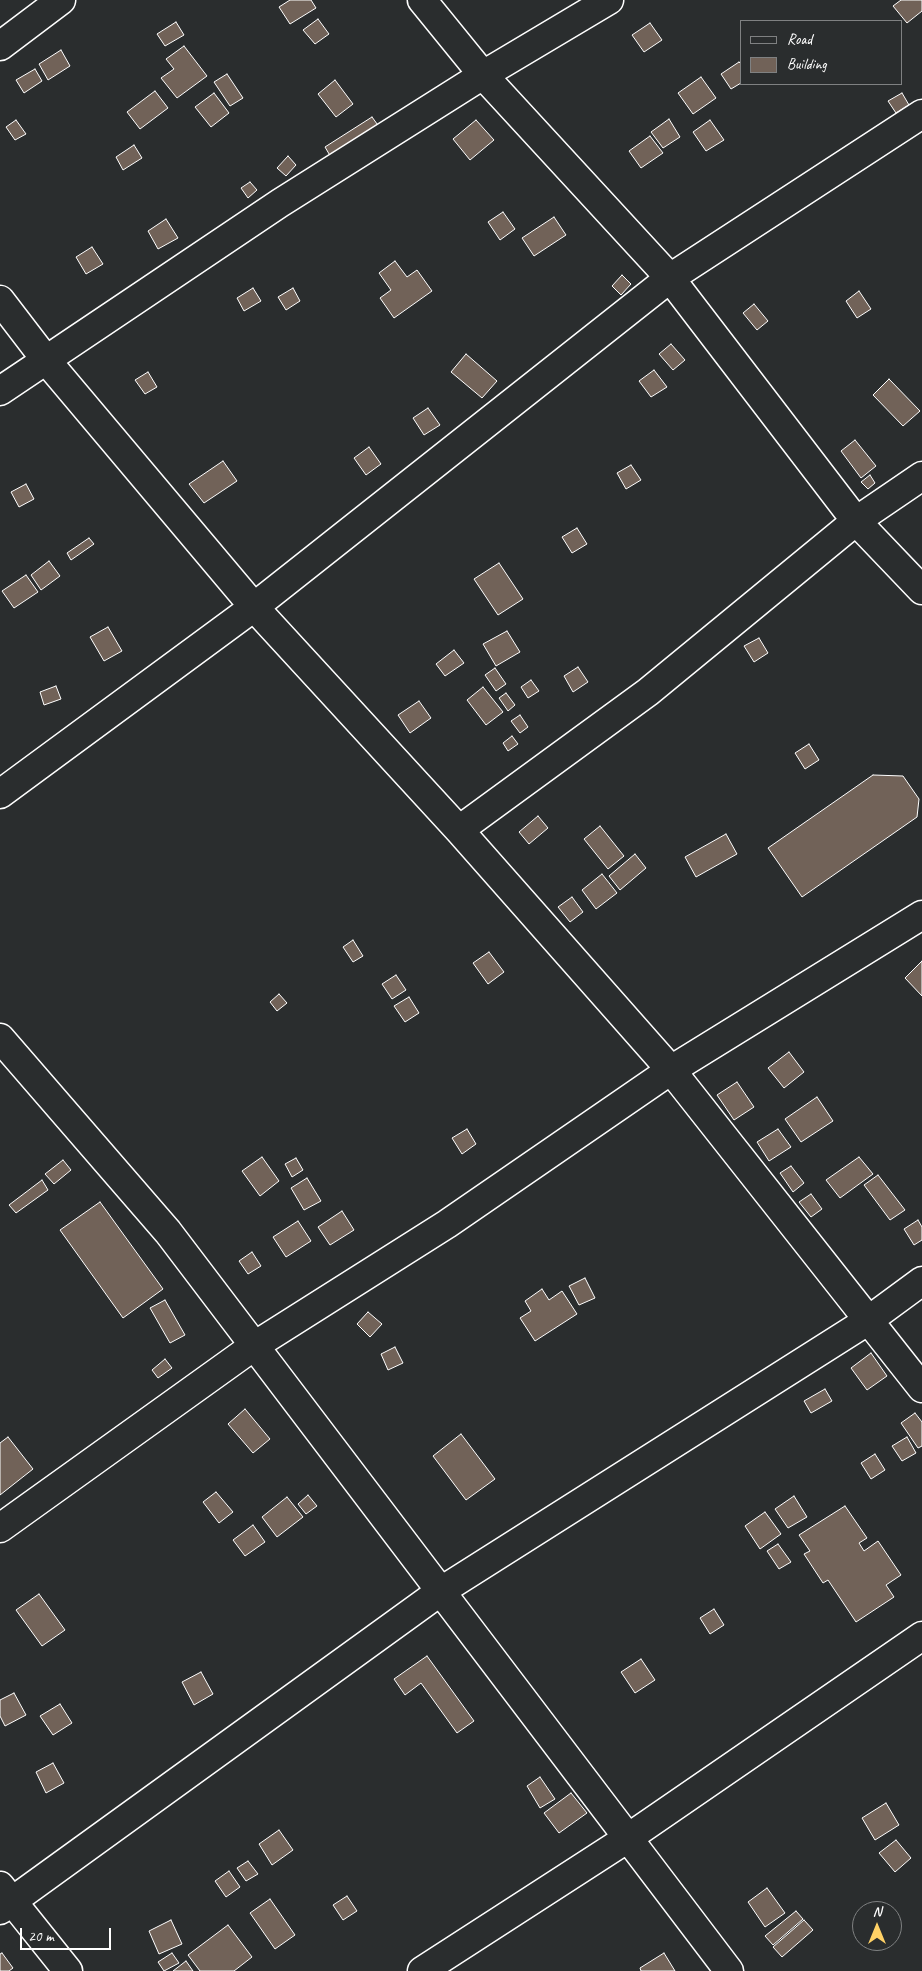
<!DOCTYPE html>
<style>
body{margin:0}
#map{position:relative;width:922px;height:1971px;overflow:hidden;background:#2a2d2e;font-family:Caveat,sans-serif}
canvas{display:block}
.legend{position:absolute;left:740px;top:20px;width:162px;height:65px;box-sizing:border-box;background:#2a2d2e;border:1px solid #7f8182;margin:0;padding:6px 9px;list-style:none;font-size:15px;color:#fff}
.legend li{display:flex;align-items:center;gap:10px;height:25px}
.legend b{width:25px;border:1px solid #7f8182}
.north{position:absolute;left:852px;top:1901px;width:50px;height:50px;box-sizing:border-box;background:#2a2d2e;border:1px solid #7f8182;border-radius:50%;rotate:0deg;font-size:14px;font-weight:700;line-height:20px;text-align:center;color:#fff}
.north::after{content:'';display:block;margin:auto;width:18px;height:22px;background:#ffd166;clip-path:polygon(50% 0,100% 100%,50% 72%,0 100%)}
.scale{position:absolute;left:20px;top:1928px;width:91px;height:22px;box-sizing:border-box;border:2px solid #fff;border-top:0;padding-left:6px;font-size:15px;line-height:18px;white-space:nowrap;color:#fff;-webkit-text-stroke:4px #2a2d2e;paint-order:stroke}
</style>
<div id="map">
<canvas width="922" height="1971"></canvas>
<ul class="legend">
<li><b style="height:6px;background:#2a2d2e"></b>Road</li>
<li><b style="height:14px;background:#716258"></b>Building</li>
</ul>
<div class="north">N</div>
<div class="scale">20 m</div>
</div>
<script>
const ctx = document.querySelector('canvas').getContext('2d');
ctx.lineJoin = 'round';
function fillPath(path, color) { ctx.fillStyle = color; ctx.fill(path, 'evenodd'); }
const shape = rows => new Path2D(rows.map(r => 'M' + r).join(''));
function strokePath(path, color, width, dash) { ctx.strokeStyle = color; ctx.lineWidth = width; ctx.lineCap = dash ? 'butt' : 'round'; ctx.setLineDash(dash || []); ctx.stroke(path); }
const building = shape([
 [290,0,311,0,316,8,290,24,279,7,290,0],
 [901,0,922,0,922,11,907,23,893,6,901,0],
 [318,19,329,34,315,44,303,30,318,19],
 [176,22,184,35,165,46,157,34,176,22],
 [650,23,662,40,644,52,632,35,650,23],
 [184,46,207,76,177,98,161,78,174,69,166,59,184,46],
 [61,50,70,66,48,80,39,64,61,50],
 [739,62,741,64,741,83,731,89,721,74,739,62],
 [35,69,42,81,24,93,16,80,35,69],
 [227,74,243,98,230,106,214,82,227,74],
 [701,77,716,98,693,114,678,93,701,77],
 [335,80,353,104,336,117,318,94,335,80],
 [155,91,168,108,140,129,127,112,155,91],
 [214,93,229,113,211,127,195,107,214,93],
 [902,93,909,105,896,113,888,101,902,93],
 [372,117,380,128,332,159,325,147,372,117],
 [669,119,680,137,663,148,651,132,669,119],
 [16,120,26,134,15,140,6,127,16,120],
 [476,120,494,140,470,160,453,139,476,120],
 [710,120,724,140,706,151,693,132,710,120],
 [650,136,663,153,641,168,629,151,650,136],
 [134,145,142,158,123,170,116,157,134,145],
 [288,156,296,165,286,176,277,168,288,156],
 [250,182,257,190,248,198,241,188,250,182],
 [503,212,515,229,500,240,488,222,503,212],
 [554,217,566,235,534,256,522,238,554,217],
 [166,219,178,238,158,249,148,231,166,219],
 [92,247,103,264,86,274,76,257,92,247],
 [395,261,407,277,417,270,432,291,394,318,380,298,391,290,379,273,395,261],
 [622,275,631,284,621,295,612,286,622,275],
 [253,288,261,301,244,311,237,298,253,288],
 [293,288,300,301,286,310,278,297,293,288],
 [859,291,871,309,857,318,846,301,859,291],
 [754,304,768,321,757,330,743,313,754,304],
 [671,344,685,360,673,370,659,354,671,344],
 [466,354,497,381,482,398,451,372,466,354],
 [654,370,667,387,651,397,639,381,654,370],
 [148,372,157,387,145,394,135,380,148,372],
 [889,379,920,411,903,426,873,395,889,379],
 [428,408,440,425,424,435,413,418,428,408],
 [855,440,876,466,861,478,841,451,855,440],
 [369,447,381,464,366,475,354,458,369,447],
 [223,461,237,481,204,503,189,484,223,461],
 [631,465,641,480,626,489,617,473,631,465],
 [870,475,875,483,868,489,861,482,870,475],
 [26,484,34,499,19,507,11,492,26,484],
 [577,528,587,544,572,553,562,537,577,528],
 [89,538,94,544,71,560,67,553,89,538],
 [49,561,60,576,41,590,31,575,49,561],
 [499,563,523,599,498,615,474,579,499,563],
 [26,575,38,592,14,608,2,591,26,575],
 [108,627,122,651,104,661,90,637,108,627],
 [507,631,520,652,496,666,483,644,507,631],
 [759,638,768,653,754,662,744,646,759,638],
 [454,650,464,663,445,676,436,664,454,650],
 [578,667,588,682,573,692,564,676,578,667],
 [495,668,506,684,496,691,485,675,495,668],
 [531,680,539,691,528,698,521,687,531,680],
 [56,686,61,699,44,705,40,692,56,686],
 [483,687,503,712,486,725,467,700,483,687],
 [506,693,515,705,508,711,499,698,506,693],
 [419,701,431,718,410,733,398,715,419,701],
 [520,715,528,727,520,733,511,721,520,715],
 [512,736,518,744,508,751,503,743,512,736],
 [809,744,819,760,805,769,795,753,809,744],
 [873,775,903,776,919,799,917,817,802,897,768,848,873,775],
 [538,816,548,828,529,844,519,832,538,816],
 [600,826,624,856,608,869,584,839,600,826],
 [726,834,737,854,696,877,685,857,726,834],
 [635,854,646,868,620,890,609,876,635,854],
 [602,874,617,893,596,909,582,890,602,874],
 [572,897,583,912,570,922,558,907,572,897],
 [353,940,363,956,353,962,343,947,353,940],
 [489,952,504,972,488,984,473,963,489,952],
 [922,961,922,996,905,978,922,961],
 [396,975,406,990,392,999,382,984,396,975],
 [279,994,287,1003,277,1011,270,1002,279,994],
 [409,997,419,1013,405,1022,394,1006,409,997],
 [789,1052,804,1072,784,1088,768,1068,789,1052],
 [737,1082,754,1107,734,1120,717,1095,737,1082],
 [817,1097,833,1121,801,1142,785,1119,817,1097],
 [467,1129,476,1144,462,1154,452,1138,467,1129],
 [778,1129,791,1147,769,1161,757,1142,778,1129],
 [262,1157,279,1181,260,1196,242,1171,262,1157],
 [859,1157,873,1174,840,1198,826,1180,859,1157],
 [296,1158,303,1170,292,1177,285,1164,296,1158],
 [63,1160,71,1170,54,1184,45,1174,63,1160],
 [791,1166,804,1183,793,1192,780,1173,791,1166],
 [878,1175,905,1210,890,1220,864,1185,878,1175],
 [307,1178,321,1201,304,1210,291,1188,307,1178],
 [42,1180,48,1190,16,1213,9,1205,42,1180],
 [811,1194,822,1209,811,1217,799,1202,811,1194],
 [100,1202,163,1289,123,1318,60,1230,100,1202],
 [342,1211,354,1230,330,1245,318,1227,342,1211],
 [918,1220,922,1227,922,1240,914,1245,904,1229,918,1220],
 [298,1221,311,1241,286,1257,273,1237,298,1221],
 [252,1252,261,1266,248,1274,239,1261,252,1252],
 [585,1278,595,1298,579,1305,569,1286,585,1278],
 [542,1289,549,1300,562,1291,577,1314,535,1341,520,1318,531,1311,525,1301,542,1289],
 [165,1300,185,1335,170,1343,150,1308,165,1300],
 [368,1312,382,1324,370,1337,357,1324,368,1312],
 [395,1347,403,1363,388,1370,381,1354,395,1347],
 [871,1353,887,1376,867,1390,851,1368,871,1353],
 [165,1359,172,1368,158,1378,152,1370,165,1359],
 [825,1389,832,1401,811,1413,804,1401,825,1389],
 [245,1409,270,1439,253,1453,228,1424,245,1409],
 [915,1413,922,1422,922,1446,918,1448,901,1423,915,1413],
 [461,1434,495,1479,466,1500,433,1456,461,1434],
 [8,1437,33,1469,0,1495,0,1443,8,1437],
 [907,1437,916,1453,902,1461,892,1446,907,1437],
 [875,1454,885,1470,871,1479,861,1463,875,1454],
 [216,1492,233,1512,219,1523,203,1502,216,1492],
 [308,1495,317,1506,306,1514,298,1504,308,1495],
 [794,1496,807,1517,788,1528,775,1509,794,1496],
 [287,1497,303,1517,277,1537,262,1517,287,1497],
 [845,1506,867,1538,859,1543,864,1551,878,1541,901,1575,886,1585,894,1597,856,1622,828,1580,823,1583,804,1554,810,1551,799,1535,845,1506],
 [765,1512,781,1534,760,1549,745,1526,765,1512],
 [253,1525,265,1542,245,1556,233,1540,253,1525],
 [778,1544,791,1562,779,1569,767,1551,778,1544],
 [39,1594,65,1630,42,1646,16,1610,39,1594],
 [714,1609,724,1625,710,1634,700,1618,714,1609],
 [427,1656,474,1721,457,1733,421,1683,405,1695,394,1679,427,1656],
 [641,1659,655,1680,635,1693,621,1672,641,1659],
 [201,1672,213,1694,194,1705,182,1682,201,1672],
 [14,1693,26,1715,5,1726,0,1716,0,1700,14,1693],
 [60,1704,72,1723,53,1735,40,1716,60,1704],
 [53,1763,64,1783,46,1793,36,1772,53,1763],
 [540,1777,555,1799,540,1808,527,1786,540,1777],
 [571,1793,587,1813,559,1833,544,1813,571,1793],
 [886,1803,899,1825,875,1840,862,1818,886,1803],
 [279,1830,293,1850,272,1865,259,1844,279,1830],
 [896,1840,911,1858,895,1872,879,1853,896,1840],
 [248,1861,258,1874,246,1881,237,1868,248,1861],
 [229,1871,240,1887,226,1897,215,1881,229,1871],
 [767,1888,785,1913,765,1927,748,1902,767,1888],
 [347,1896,357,1911,343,1920,333,1905,347,1896],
 [270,1899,295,1935,275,1949,250,1913,270,1899],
 [796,1911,803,1919,773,1945,765,1936,796,1911],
 [171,1920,182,1944,159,1954,149,1931,171,1920],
 [804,1920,813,1930,782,1957,773,1947,804,1920],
 [228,1925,252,1957,234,1971,200,1971,188,1955,228,1925],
 [2,1953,13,1968,9,1971,0,1971,0,1954,2,1953],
 [172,1953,179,1963,164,1971,158,1962,172,1953],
 [664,1953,675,1971,641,1971,640,1968,664,1953],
 [186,1961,193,1971,173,1971,186,1961]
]);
const minor = shape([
 [422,0,483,75,670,278,856,521,922,590],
 [0,46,61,0],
 [0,300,46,360,254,607,670,278,922,114],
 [0,391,280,203,483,75,609,0],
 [0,794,254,607,459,830,671,1070,922,1388],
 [459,830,648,692,856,521,922,476],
 [0,1038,168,1232,729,1971],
 [0,1528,254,1346,447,1224,671,1070,922,915],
 [0,1886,68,1971],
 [0,1910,441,1591,869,1320,922,1281],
 [422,1971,628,1838,922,1636]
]);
fillPath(building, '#716258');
strokePath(building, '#fff', 1);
strokePath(minor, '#fff', 31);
strokePath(minor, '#2a2d2e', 28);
</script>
